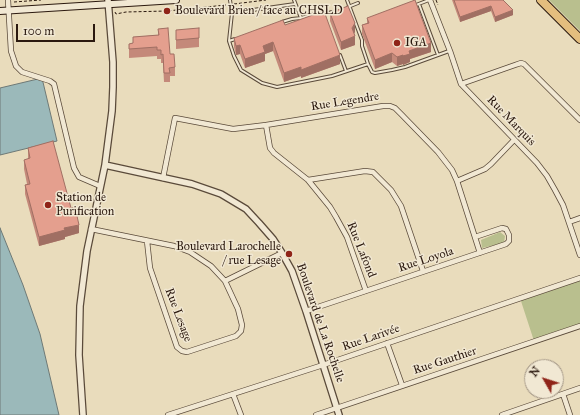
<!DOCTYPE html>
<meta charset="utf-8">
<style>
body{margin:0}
#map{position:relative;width:580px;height:415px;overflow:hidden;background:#e9dcbc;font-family:"IM FELL Great Primer",serif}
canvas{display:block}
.north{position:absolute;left:524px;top:359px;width:40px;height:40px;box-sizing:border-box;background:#f1e8d3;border:1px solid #a29585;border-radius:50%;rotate:309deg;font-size:11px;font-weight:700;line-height:16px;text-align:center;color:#2b190f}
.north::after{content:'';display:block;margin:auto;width:14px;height:18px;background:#8f2418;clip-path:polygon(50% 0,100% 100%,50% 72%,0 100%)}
.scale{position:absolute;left:16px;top:24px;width:79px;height:18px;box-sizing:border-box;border:2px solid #2b190f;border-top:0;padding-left:5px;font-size:12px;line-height:14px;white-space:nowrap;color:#2b190f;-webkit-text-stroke:3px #f1e8d3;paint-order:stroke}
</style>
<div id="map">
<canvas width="580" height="415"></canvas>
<div class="north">N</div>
<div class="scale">100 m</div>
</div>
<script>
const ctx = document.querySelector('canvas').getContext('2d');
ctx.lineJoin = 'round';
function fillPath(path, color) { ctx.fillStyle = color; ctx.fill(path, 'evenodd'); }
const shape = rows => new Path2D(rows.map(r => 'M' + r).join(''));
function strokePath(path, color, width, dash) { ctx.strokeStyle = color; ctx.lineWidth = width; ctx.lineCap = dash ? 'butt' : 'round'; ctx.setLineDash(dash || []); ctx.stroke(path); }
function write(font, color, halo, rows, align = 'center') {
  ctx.font = font + ' "IM FELL Great Primer",serif'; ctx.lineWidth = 3; ctx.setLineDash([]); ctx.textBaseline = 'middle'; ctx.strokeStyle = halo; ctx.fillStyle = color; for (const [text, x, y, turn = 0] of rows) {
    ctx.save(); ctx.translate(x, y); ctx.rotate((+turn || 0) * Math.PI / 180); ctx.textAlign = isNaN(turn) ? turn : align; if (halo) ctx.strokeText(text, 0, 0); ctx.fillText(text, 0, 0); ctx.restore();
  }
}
const green = shape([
 [549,0,580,0,580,31],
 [500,232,505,236,504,243,482,248,481,240],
 [580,278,580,326,534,341,520,298]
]);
const water = shape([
 [42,78,57,141,0,155,0,88,42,78],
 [0,228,23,285,40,334,59,415,0,415,0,228]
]);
const path = shape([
 [436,0,438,5],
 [14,2,41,0],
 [234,4,266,0],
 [115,12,116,14,126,12,167,11,226,5]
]);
const service = shape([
 [230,0,232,13,229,41,235,39],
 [294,0,301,18],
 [419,4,438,55],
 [416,5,429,0],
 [348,7,358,3],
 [232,13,295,4],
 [282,22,292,19,301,18,321,12,329,13,332,12],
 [229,41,234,56,241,70,262,83,277,87,332,76,368,64,362,46,362,40,347,0],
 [340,55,346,71],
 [368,64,372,72,375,73,392,70,405,67,449,51]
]);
const minor = shape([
 [8,0,11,51,16,66,22,72,50,81,54,84,74,168,79,177,100,186],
 [430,0,450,51,461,84,537,163,547,176,555,190,563,205,580,255],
 [461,84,515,65,521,63,524,64,580,120],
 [266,125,270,148,274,153,308,180,330,207,336,217,347,237,366,291],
 [163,178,175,118,233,129,266,125,383,106,390,106,395,108,401,114,438,152,452,170,457,181,480,253],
 [308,180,365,171,373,172,391,190,401,206,423,271],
 [457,181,485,169,491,164,514,140],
 [569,222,580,218],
 [91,229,174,246,190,252,211,266,225,281,238,309,242,325,241,331,236,336,187,352,182,351,177,347,150,268,147,241],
 [225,281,282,253],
 [306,311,506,244,509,241,509,235,506,229,502,228,475,237],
 [387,343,402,385],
 [233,394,241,415],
 [563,394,570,415],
 [168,415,323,365,580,278],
 [316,415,580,326],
 [502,415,580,388]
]);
const tertiary = shape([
 [105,165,192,184,221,194,246,209,259,223,273,239,282,253,292,271,306,311,339,415],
 [83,415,79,355,80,306,87,251,105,165,112,111,113,87,113,62,108,0]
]);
const secondary = shape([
 [0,11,176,0]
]);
const motorway = shape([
 [541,0,580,39]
]);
const wall = shape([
 [452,0,503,0,513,15,495,22,491,11,460,22],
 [330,13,355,32,354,33,355,45,341,50,330,21],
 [367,18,431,52,410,59,410,62,403,65,403,64,397,66,392,62,375,69,362,34,362,25,367,23],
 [285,25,340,64,301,78,301,76,284,82,273,51,265,54,265,61,245,68,240,54,236,55,234,47,234,38],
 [158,29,175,67,175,76,170,76,170,82,164,82,163,63,161,63,161,59,157,59,157,56,129,58,129,44,133,43,133,37,158,35],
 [176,30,199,38,199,47,176,49],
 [28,148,71,208,79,233,65,237,65,239,39,246,25,194,25,185,27,184,24,169,24,160,28,159]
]);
const shadedWall = shape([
 [491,6,491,11,460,22,460,17],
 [513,10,513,15,495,22,495,17],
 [355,23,355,32,352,37,352,28],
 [355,36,355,45,341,50,341,42],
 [273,42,273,51,265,54,265,61,245,68,245,59,263,46],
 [431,43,431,52,410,59,410,62,403,65,403,56,409,51],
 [240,45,240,54,236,55,236,46],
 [392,53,392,62,375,69,375,60],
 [340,55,340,64,301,78,301,70],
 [403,55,403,64,397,66,397,57],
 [301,67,301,76,284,82,284,73],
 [79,225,79,233,65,237,65,239,39,246,39,237,64,228]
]);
const building = shape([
 [415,0,431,43,409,51,410,54,403,56,403,55,397,57,392,53,375,60,362,25,369,23,367,18,415,0],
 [454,0,503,0,513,10,495,17,491,6,460,17,454,0],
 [348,6,355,23,352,28,355,36,341,42,330,13,348,6],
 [324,11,340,55,301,70,301,67,284,73,273,42,263,46,265,52,245,59,240,45,236,46,234,38,283,20,285,25,324,11],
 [168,28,170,54,174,54,175,67,169,68,170,73,164,73,163,54,161,55,161,50,157,50,157,47,129,49,129,44,133,43,133,37,159,35,158,29,168,28],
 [199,28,199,38,176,40,176,30,199,28],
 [53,141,71,208,75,207,79,225,64,228,65,230,39,237,25,185,30,184,24,160,30,158,28,148,53,141]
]);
const markers = [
 [167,11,4,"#8f2418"],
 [397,43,4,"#8f2418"],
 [48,205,4,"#8f2418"],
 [289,254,4,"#8f2418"]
];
const poiNames = [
 ["Boulevard Brien / face au CHSLD",175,11],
 ["IGA",405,43],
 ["Station de",56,198],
 ["Purification",56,212],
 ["Boulevard Larochelle",281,247,"right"],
 ["/ rue Lesage",281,261,"right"]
];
const streetNames = [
 ["Rue Legendre",345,102,-9],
 ["Rue Marquis",511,121,46],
 ["Rue Lafond",361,250,68],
 ["Rue Loyola",426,260,-18],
 ["Rue Lesage",178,315,69],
 ["Boulevard de La Rochelle",320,323,71],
 ["Rue Larivée",371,338,-19],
 ["Rue Gauthier",445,361,-18]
];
fillPath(green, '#b9bf8e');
fillPath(water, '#9bb9ba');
strokePath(water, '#6e7976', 1);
strokePath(service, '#5a4a3a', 4);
strokePath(minor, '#5a4a3a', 6);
strokePath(tertiary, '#5a4a3a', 8);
strokePath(secondary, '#2b190f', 8);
strokePath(motorway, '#2b190f', 10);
strokePath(path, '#2b190f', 1, [3, 2]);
strokePath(service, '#f1e8d3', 2);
strokePath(minor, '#f1e8d3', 4.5);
strokePath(tertiary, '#f1e8d3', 5.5);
strokePath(secondary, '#f1e8d3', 6);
strokePath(motorway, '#e4be7e', 8);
fillPath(wall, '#c4897a');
fillPath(shadedWall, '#a06f63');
fillPath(building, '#e49f8e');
strokePath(building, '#a06f63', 1);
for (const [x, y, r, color] of markers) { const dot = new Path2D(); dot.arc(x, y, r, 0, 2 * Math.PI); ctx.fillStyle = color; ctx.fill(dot); strokePath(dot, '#f1e8d3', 1.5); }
write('12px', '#2b190f', '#f1e8d3', poiNames, 'left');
write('12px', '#2b190f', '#f1e8d3', streetNames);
</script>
